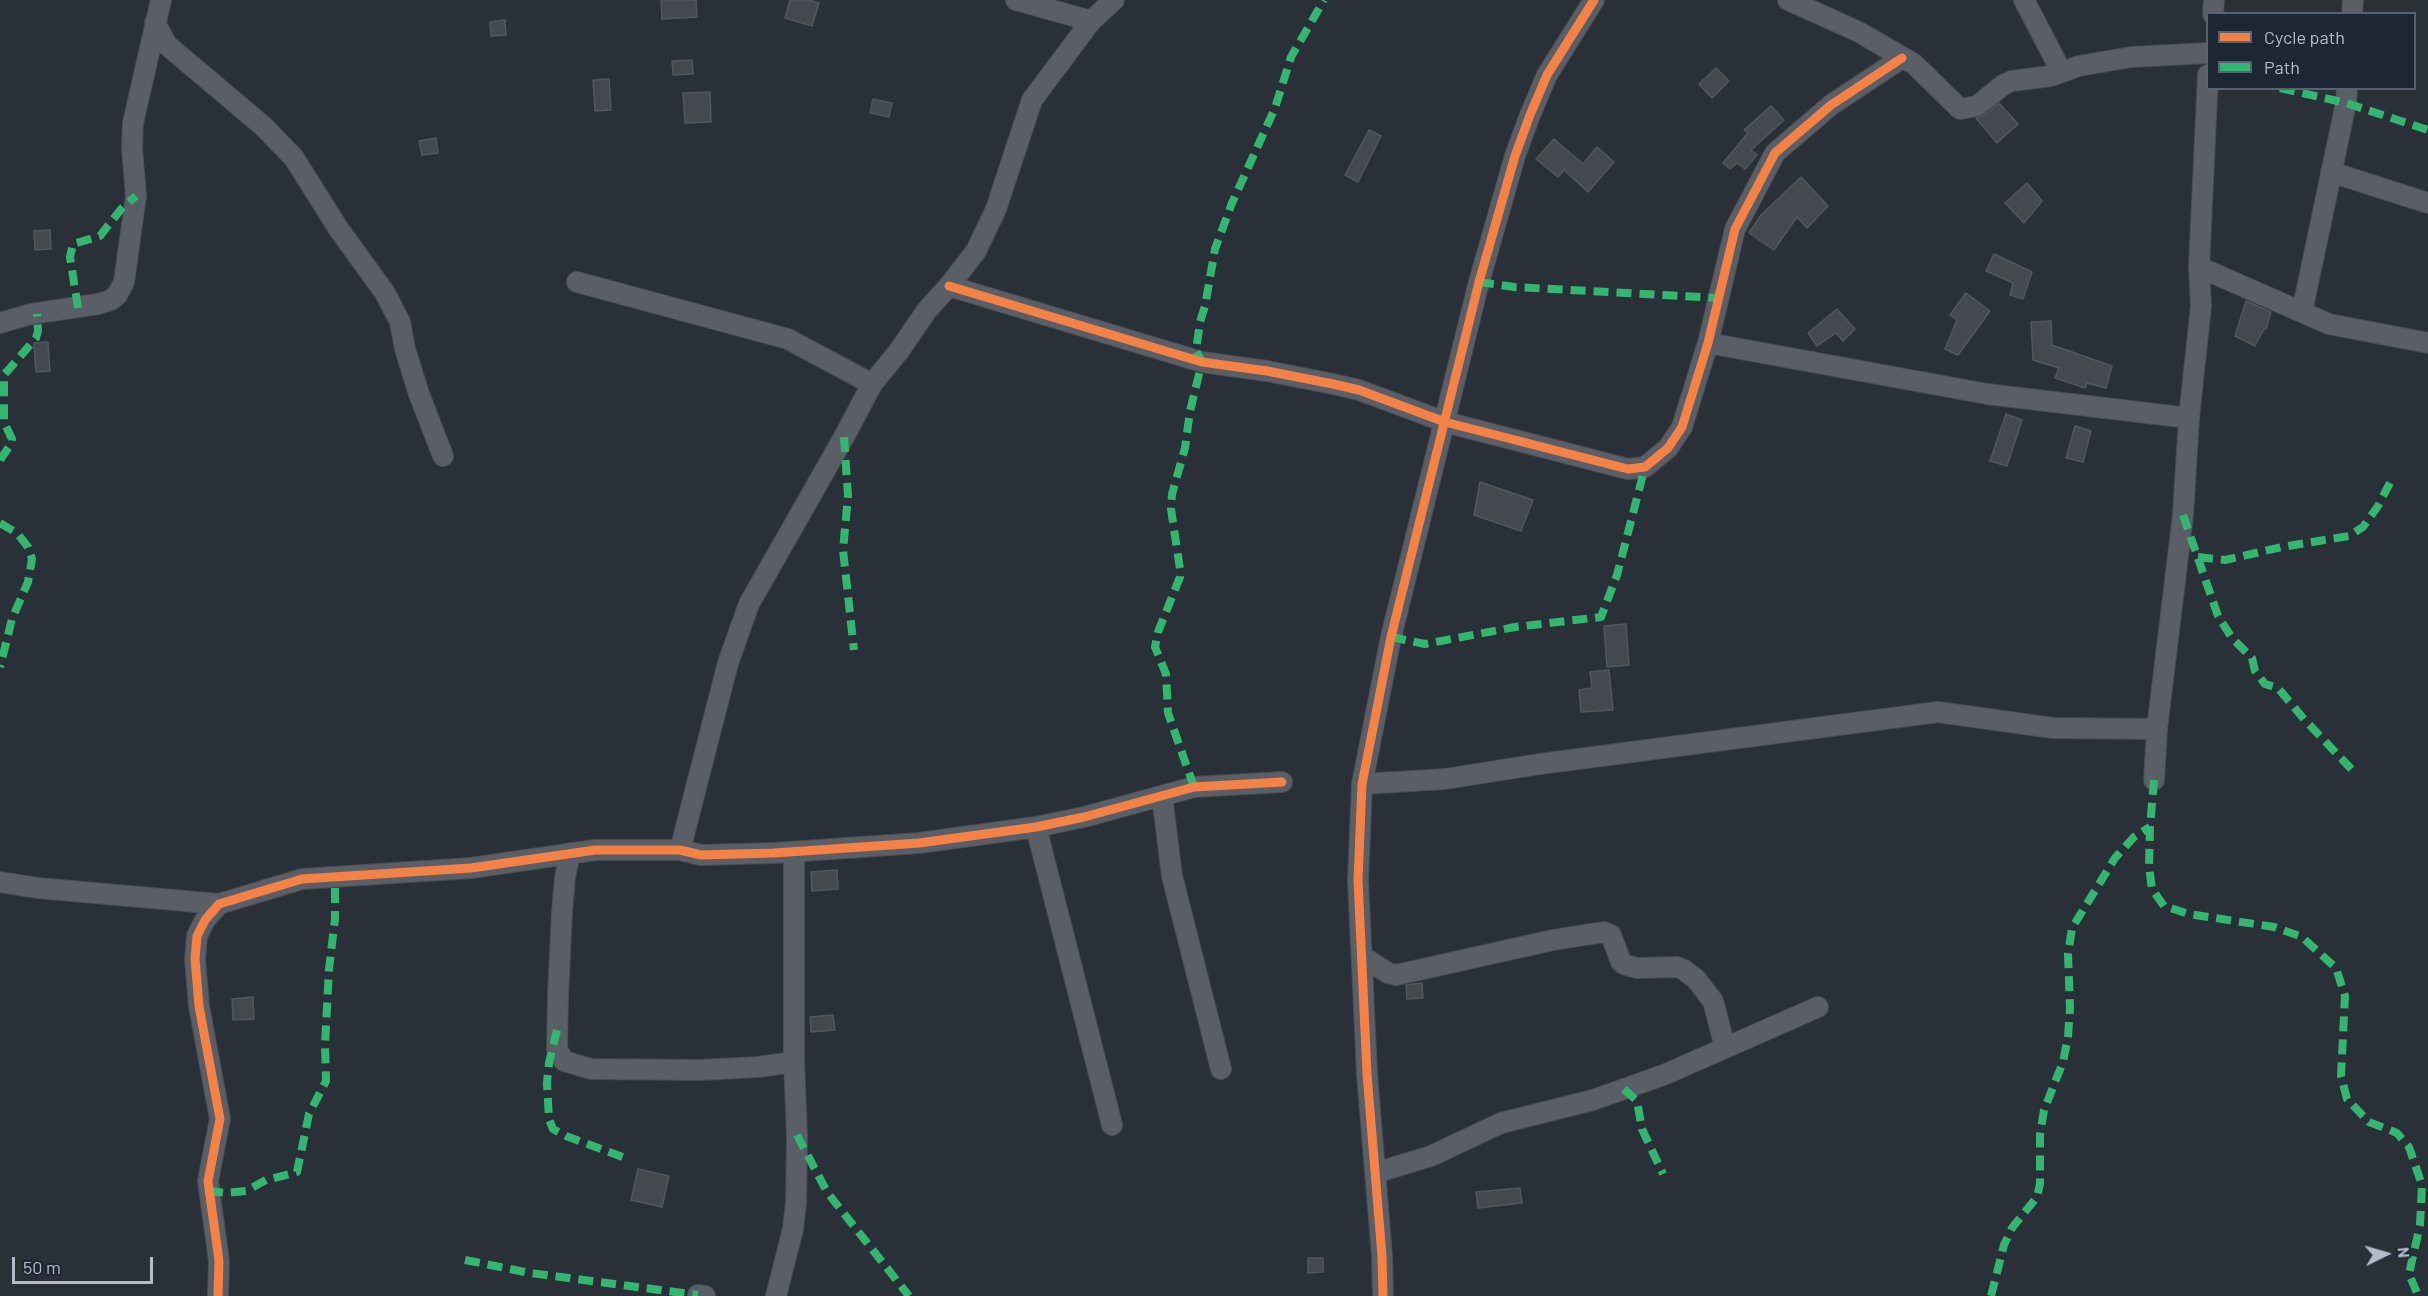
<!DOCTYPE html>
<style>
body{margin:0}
#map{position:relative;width:2428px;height:1296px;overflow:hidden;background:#2a3038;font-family:Barlow,sans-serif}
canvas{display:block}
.legend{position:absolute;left:2206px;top:12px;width:210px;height:78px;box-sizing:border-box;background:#1d2633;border:2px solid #59626f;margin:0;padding:8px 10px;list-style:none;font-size:18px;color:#b4bcc9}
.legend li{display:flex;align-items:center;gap:12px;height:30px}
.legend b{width:30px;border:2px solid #59626f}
.north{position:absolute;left:2356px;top:1224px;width:60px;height:60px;-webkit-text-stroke:4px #1d2633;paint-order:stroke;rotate:85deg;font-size:16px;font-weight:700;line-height:24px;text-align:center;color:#b4bcc9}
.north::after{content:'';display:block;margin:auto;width:21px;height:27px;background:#b4bcc9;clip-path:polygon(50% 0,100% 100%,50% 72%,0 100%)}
.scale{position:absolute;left:12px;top:1257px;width:141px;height:27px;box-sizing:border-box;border:3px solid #b4bcc9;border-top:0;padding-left:8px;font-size:18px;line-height:21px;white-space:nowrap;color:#b4bcc9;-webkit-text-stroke:4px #1d2633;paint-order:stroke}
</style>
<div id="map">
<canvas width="2428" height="1296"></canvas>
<ul class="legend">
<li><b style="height:8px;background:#f48246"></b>Cycle path</li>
<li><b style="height:8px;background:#33b770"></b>Path</li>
</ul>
<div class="north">N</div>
<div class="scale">50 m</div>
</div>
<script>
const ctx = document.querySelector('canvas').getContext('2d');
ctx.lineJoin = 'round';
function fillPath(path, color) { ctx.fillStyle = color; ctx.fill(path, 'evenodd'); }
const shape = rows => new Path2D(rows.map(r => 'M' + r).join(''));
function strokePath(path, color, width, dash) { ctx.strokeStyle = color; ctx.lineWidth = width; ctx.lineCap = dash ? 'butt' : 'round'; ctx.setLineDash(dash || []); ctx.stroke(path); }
const building = shape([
 [661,0,696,0,697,17,662,19,661,0],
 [790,0,809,0,819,3,812,26,785,18,790,0],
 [505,20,506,35,491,36,490,22,505,20],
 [692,60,693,74,673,75,672,61,692,60],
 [1716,68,1729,81,1712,98,1699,84,1716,68],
 [609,79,611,110,595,111,593,80,609,79],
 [710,92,711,122,685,123,683,93,710,92],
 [873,99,892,103,889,117,870,113,873,99],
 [1999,103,2018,124,1997,143,1976,118,1985,115,1999,103],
 [1771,106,1784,120,1751,150,1757,155,1745,169,1737,163,1730,169,1723,163,1748,133,1744,130,1771,106],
 [1369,130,1381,136,1358,182,1345,175,1369,130],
 [436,138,438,153,422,155,419,141,436,138],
 [1554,139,1583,164,1597,147,1614,162,1588,192,1564,170,1558,177,1536,159,1554,139],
 [1801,177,1828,206,1807,228,1797,217,1774,250,1749,233,1762,214,1801,177],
 [2027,183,2042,201,2024,223,2005,203,2027,183],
 [50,230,51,249,35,250,34,231,50,230],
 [1994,254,2032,272,2023,299,2010,295,2013,283,1986,271,1994,254],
 [1966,293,1990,311,1958,355,1945,349,1957,320,1950,315,1966,293],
 [2246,301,2271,312,2266,329,2264,329,2255,346,2235,336,2246,301],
 [1837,309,1855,329,1843,341,1836,333,1817,346,1808,333,1837,309],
 [2051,321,2052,345,2112,366,2106,388,2087,383,2085,388,2055,378,2059,368,2033,360,2031,322,2051,321],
 [48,342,50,371,36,372,34,343,48,342],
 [2006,414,2022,420,2007,466,1990,461,2006,414],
 [2075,426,2091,431,2083,462,2066,458,2075,426],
 [1480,482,1533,500,1521,531,1474,515,1480,482],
 [1626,624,1629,665,1607,667,1604,626,1626,624],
 [1609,670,1613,710,1581,712,1579,690,1592,688,1590,672,1609,670],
 [837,870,838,889,812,891,811,872,837,870],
 [1422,983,1423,998,1407,999,1406,985,1422,983],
 [253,997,254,1019,233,1020,232,999,253,997],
 [833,1015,835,1030,811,1032,810,1017,833,1015],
 [638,1169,669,1176,662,1207,631,1200,638,1169],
 [1520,1188,1522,1203,1478,1208,1476,1192,1520,1188],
 [1308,1258,1323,1258,1323,1272,1308,1273,1308,1258]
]);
const minor = shape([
 [1016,0,1091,21],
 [1788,0,1859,32,1914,64,1960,109,1977,106,2003,85,2012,81,2051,76,2079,66,2131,57,2208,53],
 [2024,0,2061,71],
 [2213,14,2214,0],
 [2352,14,2353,0],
 [155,23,167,45,263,126,294,158,338,228,385,293,400,322,405,349,419,394,443,456],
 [2331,172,2428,203],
 [2199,267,2329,324,2428,343],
 [577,282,788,339,872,384],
 [949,286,1202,362,1267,371,1333,384,1359,390,1445,422,1628,469,1645,467,1668,448,1682,427,1708,343,1735,229,1775,153,1831,105,1902,58],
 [2302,312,2346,103,2347,88],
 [0,323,31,314,98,304,111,300,117,295,124,282,136,196,132,148,133,123,161,0],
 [1708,343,1987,394,2189,418],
 [2154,780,2157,729,2183,515,2189,418,2201,306,2199,267,2208,75],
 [1362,784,1445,779,1540,764,1938,712,2053,728,2157,729],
 [1162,796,1172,876,1221,1069],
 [1036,827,1112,1125],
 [680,850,728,663,749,604,844,437,872,384,899,351,927,310,949,286,976,251,996,209,1032,100,1091,21,1114,0],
 [570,853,565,877,562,912,558,995,557,1049,564,1061,591,1069,700,1070,758,1067,794,1062],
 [0,882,38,888,219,904],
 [1363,957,1388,973,1396,975,1553,940,1604,932,1611,935,1621,962,1626,965,1637,968,1677,967,1684,970,1696,979,1713,1001,1725,1047],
 [1375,1173,1431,1156,1501,1123,1593,1100,1666,1074,1818,1007],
 [698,1295,705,1296],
 [218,1296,219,1261,208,1181,220,1119,199,1006,195,959,197,936,205,920,219,904,302,879,471,868,595,850,680,850,701,855,774,853,919,843,1036,827,1084,817,1194,787,1282,782],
 [776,1296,793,1229,796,1203,797,1135,794,1062,794,852],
 [1383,1296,1382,1256,1367,1074,1358,880,1362,784,1391,637,1479,282,1515,156,1530,115,1547,75,1594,0]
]);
const quiet = shape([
 [2280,88,2346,103,2428,130],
 [1479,282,1514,287,1719,298],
 [78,308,70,257,73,244,100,236,122,208,136,196],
 [844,437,848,496,843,550,854,650],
 [0,460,11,444,12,439,4,422,4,375,36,338,38,331,37,314],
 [2183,515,2218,616,2232,638,2252,658,2255,671,2265,684,2278,688,2304,719,2356,774],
 [0,523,17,533,28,547,32,559,28,582,12,619,0,667],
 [2198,557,2225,560,2282,547,2349,536,2363,527,2378,506,2392,479],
 [1391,637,1425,644,1515,627,1601,617,1617,575,1645,467],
 [2154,780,2150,827,2149,867,2152,889,2164,906,2189,914,2274,927,2302,937,2336,968,2345,996,2341,1076,2347,1099,2369,1122,2397,1133,2409,1147,2422,1185,2420,1225,2409,1274,2417,1293,2423,1296],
 [1194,787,1168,713,1166,674,1155,647,1158,632,1180,577,1180,569,1171,509,1172,494,1185,448,1190,411,1202,362,1196,351,1200,322,1205,306,1215,249,1232,203,1275,108,1291,57,1324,0],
 [557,1030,549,1063,547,1083,549,1119,553,1129,566,1136,628,1159],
 [1624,1089,1637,1101,1642,1129,1663,1174],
 [797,1135,827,1192,909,1296],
 [208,1191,227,1193,246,1191,266,1180,297,1172,309,1114,326,1081,325,1045,329,969,335,919,335,876],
 [465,1260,530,1273,698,1295],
 [1991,1296,2004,1245,2012,1228,2037,1197,2040,1184,2040,1135,2044,1110,2063,1062,2068,1037,2070,1008,2068,954,2072,928,2115,858,2134,837,2150,827]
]);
const cycleway = shape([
 [949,286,1202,362,1267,371,1333,384,1359,390,1445,422,1628,469,1645,467,1668,448,1682,427,1708,343,1735,229,1775,153,1831,105,1902,58],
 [218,1296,219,1261,208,1181,220,1119,199,1006,195,959,197,936,205,920,219,904,302,879,471,868,595,850,680,850,701,855,774,853,919,843,1036,827,1084,817,1194,787,1282,782],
 [1383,1296,1382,1256,1367,1074,1358,880,1362,784,1391,637,1479,282,1515,156,1530,115,1547,75,1594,0]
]);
fillPath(building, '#444950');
strokePath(building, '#52575f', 1.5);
strokePath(minor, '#484c53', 22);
strokePath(minor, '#5a5e66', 20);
strokePath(quiet, '#33b770', 8, [15, 8]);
strokePath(cycleway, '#f48246', 9);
</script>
